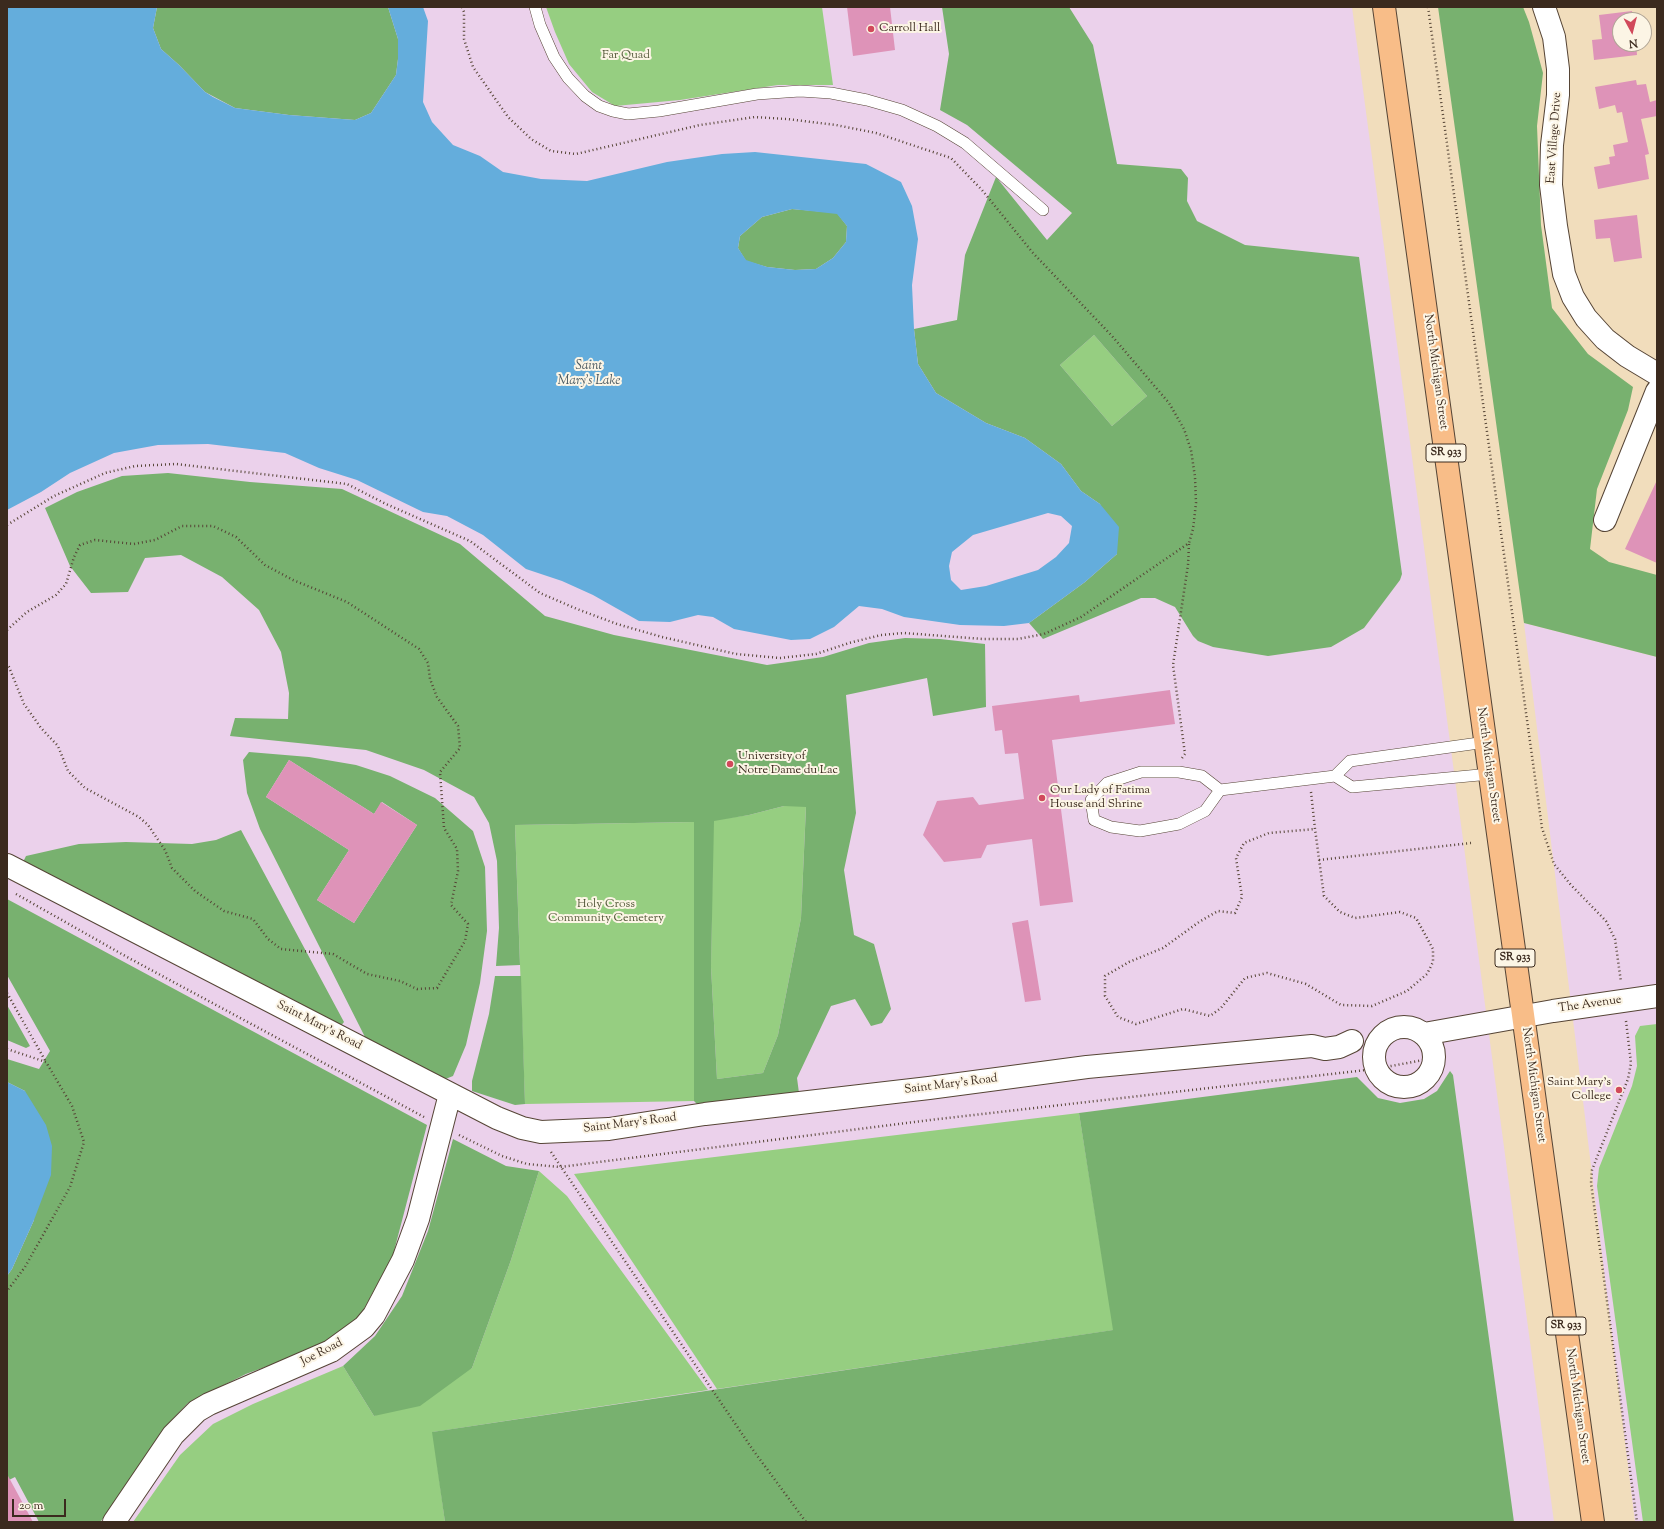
<!DOCTYPE html>
<style>
body{margin:0}
#map{position:relative;width:1664px;height:1529px;overflow:hidden;background:#f1ddbc;font-family:"Sorts Mill Goudy",serif}
canvas{display:block}
.frame{position:absolute;inset:0;border:8px solid #3b2a1e;pointer-events:none}
.north{position:absolute;left:1612px;top:12px;width:40px;height:40px;box-sizing:border-box;background:#fcf5e5;border:1px solid #afa495;border-radius:50%;rotate:173deg;font-size:11px;font-weight:700;line-height:16px;text-align:center;color:#3b2a1e}
.north::after{content:'';display:block;margin:auto;width:14px;height:18px;background:#d1495b;clip-path:polygon(50% 0,100% 100%,50% 72%,0 100%)}
.scale{position:absolute;left:12px;top:1499px;width:54px;height:18px;box-sizing:border-box;border:2px solid #3b2a1e;border-top:0;padding-left:5px;font-size:12px;line-height:14px;white-space:nowrap;color:#3b2a1e;-webkit-text-stroke:3px #fcf5e5;paint-order:stroke}
</style>
<div id="map">
<canvas width="1664" height="1529"></canvas>
<div class="frame"></div>
<div class="north">N</div>
<div class="scale">20 m</div>
</div>
<script>
const ctx = document.querySelector('canvas').getContext('2d');
ctx.lineJoin = 'round';
function fillPath(path, color) { ctx.fillStyle = color; ctx.fill(path, 'evenodd'); }
const shape = rows => new Path2D(rows.map(r => 'M' + r).join(''));
function strokePath(path, color, width, dash) { ctx.strokeStyle = color; ctx.lineWidth = width; ctx.lineCap = dash ? 'butt' : 'round'; ctx.setLineDash(dash || []); ctx.stroke(path); }
function write(font, color, halo, rows, align = 'center') {
  ctx.font = font + ' "Sorts Mill Goudy",serif'; ctx.lineWidth = 4; ctx.setLineDash([]); ctx.textBaseline = 'middle'; ctx.strokeStyle = halo; ctx.fillStyle = color; for (const [text, x, y, turn = 0] of rows) {
    ctx.save(); ctx.translate(x, y); ctx.rotate((+turn || 0) * Math.PI / 180); ctx.textAlign = isNaN(turn) ? turn : align; if (halo) ctx.strokeText(text, 0, 0); ctx.fillText(text, 0, 0); ctx.restore();
  }
}
const built = shape([
 [7,7,1352,7,1554,1522,7,1522],
 [1524,623,1657,657,1657,1522,1635,1522]
]);
const green = shape([
 [546,7,822,7,833,85,778,85,680,100,615,106,592,92,569,64,555,32],
 [1094,335,1147,396,1112,426,1060,365],
 [784,806,806,806,801,918,778,1035,763,1073,717,1079,711,967,713,820,749,815],
 [694,822,694,1101,525,1104,515,825],
 [1657,1024,1657,1522,1643,1522,1597,1186,1599,1168,1632,1086,1637,1066,1635,1036,1640,1026],
 [1079,1113,1114,1330,717,1389,574,1174],
 [539,1171,567,1196,708,1390,433,1432,445,1522,133,1522,180,1455,213,1424,253,1404,343,1366,374,1416,472,1368,511,1260]
]);
const forest = shape([
 [157,7,388,7,398,39,398,59,396,75,371,113,355,120,289,115,235,108,205,92,179,65,161,49,153,28],
 [942,7,1069,7,1093,45,1117,164,1181,169,1188,178,1187,201,1197,221,1245,245,1359,257,1402,574,1400,580,1364,628,1331,647,1268,656,1213,647,1198,641,1193,636,1175,607,1155,598,1141,598,1043,639,1029,623,1085,582,1117,554,1100,504,1081,491,1061,464,1025,438,986,423,936,393,918,364,914,329,957,320,965,255,996,177,1047,240,1072,213,967,125,940,110,949,54],
 [1094,335,1147,396,1112,426,1060,365],
 [1438,7,1523,7,1529,22,1543,73,1537,126,1541,225,1552,308,1588,354,1633,387,1628,410,1597,489,1590,549,1609,562,1657,575,1657,657,1524,623],
 [792,209,837,213,847,226,846,242,833,258,816,269,795,270,767,267,746,261,738,248,740,236,762,217],
 [168,473,250,482,342,489,460,544,545,616,614,635,767,665,823,657,869,643,905,638,940,639,985,644,986,707,933,716,927,678,846,695,856,813,844,870,854,935,874,944,891,1009,882,1023,871,1026,855,999,831,1006,797,1078,799,1093,698,1105,694,1101,694,822,515,825,520,965,496,966,499,928,497,861,489,823,474,797,424,770,366,750,230,736,235,718,288,719,289,693,281,652,259,610,222,577,181,555,145,558,128,592,91,593,70,566,45,508,77,492,122,476],
 [784,806,806,807,801,918,778,1035,763,1073,717,1079,711,967,714,821,749,815],
 [249,752,309,757,356,765,390,776,435,798,473,831,485,867,487,931,480,983,466,1045,453,1076,443,1080,366,1039,260,829,247,793,243,760],
 [289,760,374,814,382,802,417,825,354,923,317,900,349,850,266,797],
 [241,830,344,1022,340,1027,23,862,26,856,79,844,126,842,192,844,216,840],
 [7,899,427,1125,393,1255,357,1322,334,1337,306,1352,246,1374,188,1403,166,1426,123,1498,100,1522,39,1522,15,1477,7,1481,7,1276,12,1269,34,1220,25,1091,7,1082,7,1059,39,1069,50,1051,7,975],
 [495,976,521,976,525,1104,515,1105,472,1091,472,1081,489,1014],
 [7,1005,30,1046,26,1048,7,1040],
 [1450,1071,1453,1075,1514,1522,445,1522,432,1432,1113,1330,1079,1113,1357,1077,1378,1098,1400,1103,1424,1099,1437,1091],
 [453,1139,506,1166,539,1171,511,1260,472,1368,420,1406,374,1416,343,1366,375,1336,402,1296,428,1231]
]);
const water = shape([
 [7,7,157,7,153,28,161,49,179,65,205,92,213,97,235,108,289,115,355,120,371,113,396,75,398,59,398,39,388,7,423,7,428,21,423,102,432,122,453,145,480,156,503,172,541,179,587,181,667,162,722,154,755,152,866,164,901,182,912,206,918,239,912,285,914,329,918,364,936,393,986,423,1025,438,1061,464,1081,491,1100,504,1119,527,1117,554,1085,582,1029,623,1004,626,960,625,904,617,882,609,859,606,834,627,810,639,791,640,734,629,713,617,698,615,670,622,639,621,593,595,562,581,526,569,483,535,447,516,423,512,357,480,319,468,285,453,208,444,158,445,114,453,70,473,41,492,7,510],
 [792,209,837,214,847,226,846,242,833,258,816,269,795,270,767,267,746,260,738,248,740,236,762,217],
 [1048,513,1061,516,1072,526,1069,543,1056,557,1038,570,986,586,961,590,951,580,949,566,952,552,973,535],
 [7,1082,25,1091,46,1125,52,1146,51,1175,34,1220,12,1269,7,1276]
]);
const building = shape([
 [847,7,890,7,895,50,853,56],
 [1632,11,1633,20,1620,20,1620,44,1636,44,1637,55,1594,60,1592,40,1602,39,1599,15],
 [1636,80,1637,85,1646,84,1650,102,1657,100,1657,116,1641,119,1649,154,1645,155,1649,179,1598,189,1594,167,1610,164,1609,157,1615,156,1613,145,1628,142,1622,112,1617,113,1615,105,1599,109,1595,87],
 [1637,215,1642,258,1614,262,1610,238,1596,239,1594,220],
 [1657,480,1657,563,1625,549],
 [1170,690,1175,724,1052,740,1073,902,1040,906,1032,839,987,845,981,858,944,862,923,835,937,801,973,797,979,805,1024,799,1018,753,1005,754,1002,730,995,731,992,706,1079,695,1080,702],
 [289,760,374,814,381,802,417,825,354,923,317,900,349,850,266,797],
 [1028,920,1041,1000,1025,1002,1012,923],
 [7,1474,33,1522,7,1522]
]);
const path = shape([
 [1428,7,1542,828,1554,864,1571,885,1606,921,1615,939,1621,982],
 [7,525,54,496,105,473,135,466,176,464,347,484,386,504,470,541,540,593,577,609,617,624,662,637,736,654,780,658,816,654,849,643,881,635,904,633,983,639,1018,639,1044,634,1081,617,1189,543,1193,529,1196,503,1195,477,1191,450,1184,429,1169,403,1112,336,1033,253,982,190,951,158,876,133,836,125,787,119,755,117,700,125,576,154,551,151,531,139,508,117,473,67,464,39,464,12,462,7],
 [7,630,27,612,56,595,66,584,74,557,80,545,95,540,134,544,155,540,182,526,213,526,236,537,265,565,293,580,347,602,419,649,428,663,430,679,437,697,458,726,460,748,440,772,444,828,457,849,458,871,451,905,468,924,465,941,437,988,417,989,400,981,367,974,333,954,281,949,268,939,253,919,224,911,195,891,172,868,165,850,148,825,139,817,85,788,68,771,58,746,41,728,24,704,9,667,7,665],
 [1182,758,1185,754,1173,665,1188,565,1189,544],
 [1311,792,1315,829,1324,896,1340,912,1355,918,1400,912,1416,918,1433,949,1433,962,1427,974,1407,991,1372,1006,1341,1005,1306,984,1267,973,1245,978,1221,1008,1210,1016,1183,1009,1136,1024,1118,1017,1105,996,1105,976,1129,962,1163,948,1199,922,1218,911,1235,913,1242,897,1236,858,1244,843,1269,833,1315,829],
 [1319,860,1471,843],
 [16,894,127,957,424,1117],
 [7,993,46,1062],
 [1626,1021,1631,1063,1628,1079,1592,1170,1591,1183,1637,1522],
 [7,1049,46,1062,72,1106,84,1142,70,1187,25,1267,7,1291],
 [459,1135,502,1156,527,1164,560,1167,930,1120,1375,1069,1434,1058],
 [551,1152,753,1450,806,1522]
]);
const service = shape([
 [535,7,540,25,554,57,568,78,585,96,599,106,613,111,628,114,659,111,757,94,800,91,831,93,867,100,902,110,937,126,965,143,1043,210],
 [1335,776,1352,787,1490,774],
 [1220,790,1205,811,1179,824,1140,831,1111,827,1094,820,1091,800,1107,783,1141,772,1179,772,1202,776,1220,790,1335,776,1350,761,1486,742]
]);
const minor = shape([
 [1544,7,1554,37,1558,69,1558,95,1552,145,1551,185,1556,226,1564,274,1573,297,1586,318,1605,339,1627,356,1657,374],
 [1605,520,1657,391],
 [7,865,497,1118,522,1128,541,1132,609,1129,705,1114,929,1088,1087,1067,1312,1046,1325,1049,1339,1047,1352,1041],
 '1374 1057a30 30 0 1 1 60 0a30 30 0 1 1-60 0Z',
 [1424,1034,1553,1011,1657,996],
 [114,1522,173,1435,197,1411,209,1404,331,1351,364,1327,374,1315,403,1260,418,1219,450,1094]
]);
const primary = shape([
 [1384,7,1593,1522]
]);
const markers = [
 [871,29,4,"#d1495b"],
 [730,764,4,"#d1495b"],
 [1042,798,4,"#d1495b"],
 [1619,1090,4,"#d1495b"]
];
const shields = [
 [1446,453,40],
 [1515,958,40],
 [1566,1326,40]
];
const shieldNames = [
 ["SR 933",1446,453],
 ["SR 933",1515,958],
 ["SR 933",1566,1326]
];
const poiNames = [
 ["Carroll Hall",879,29],
 ["University of",738,757],
 ["Notre Dame du Lac",738,771],
 ["Our Lady of Fatima",1050,791],
 ["House and Shrine",1050,805],
 ["Saint Mary's",1611,1083,"right"],
 ["College",1611,1097,"right"]
];
const parkNames = [
 ["Far Quad",626,56],
 ["Holy Cross",606,905],
 ["Community Cemetery",606,919]
];
const streetNames = [
 ["East Village Drive",1555,138,-86],
 ["North Michigan Street",1435,372,82],
 ["North Michigan Street",1488,765,82],
 ["The Avenue",1590,1005,-8],
 ["Saint Mary's Road",319,1026,27],
 ["Saint Mary's Road",951,1085,-7],
 ["North Michigan Street",1533,1085,82],
 ["Saint Mary's Road",630,1124,-7],
 ["Joe Road",322,1353,-27],
 ["North Michigan Street",1577,1406,82]
];
const waterNames = [
 ["Saint",589,367],
 ["Mary's Lake",589,382]
];
fillPath(built, '#ebd1eb');
fillPath(green, '#96ce81');
fillPath(forest, '#78b16f');
fillPath(water, '#64addc');
fillPath(building, '#de93b8');
strokePath(service, '#564536', 12);
strokePath(minor, '#564536', 24);
strokePath(primary, '#564536', 24);
strokePath(path, '#564536', 2.5, [1, 3]);
strokePath(service, '#fff', 11);
strokePath(minor, '#fff', 22);
strokePath(primary, '#f8bd88', 22);
for (const [x, y, r, color] of markers) { const dot = new Path2D(); dot.arc(x, y, r, 0, 2 * Math.PI); ctx.fillStyle = color; ctx.fill(dot); strokePath(dot, '#fcf5e5', 1.5); }
for (const [x, y, w] of shields) { const box = new Path2D(); box.roundRect(x - w / 2, y - 9, w, 18, 3); ctx.fillStyle = '#fcf5e5'; ctx.fill(box); strokePath(box, '#3b2a1e', 1); }
write('bold 11px', '#3b2a1e', null, shieldNames);
write('12px', '#3b2a1e', '#fcf5e5', poiNames, 'left');
write('12px', '#565b3c', '#fcf5e5', parkNames);
write('12px', '#3b2a1e', '#fcf5e5', streetNames);
write('italic 13px', '#495860', '#fcf5e5', waterNames);
</script>
